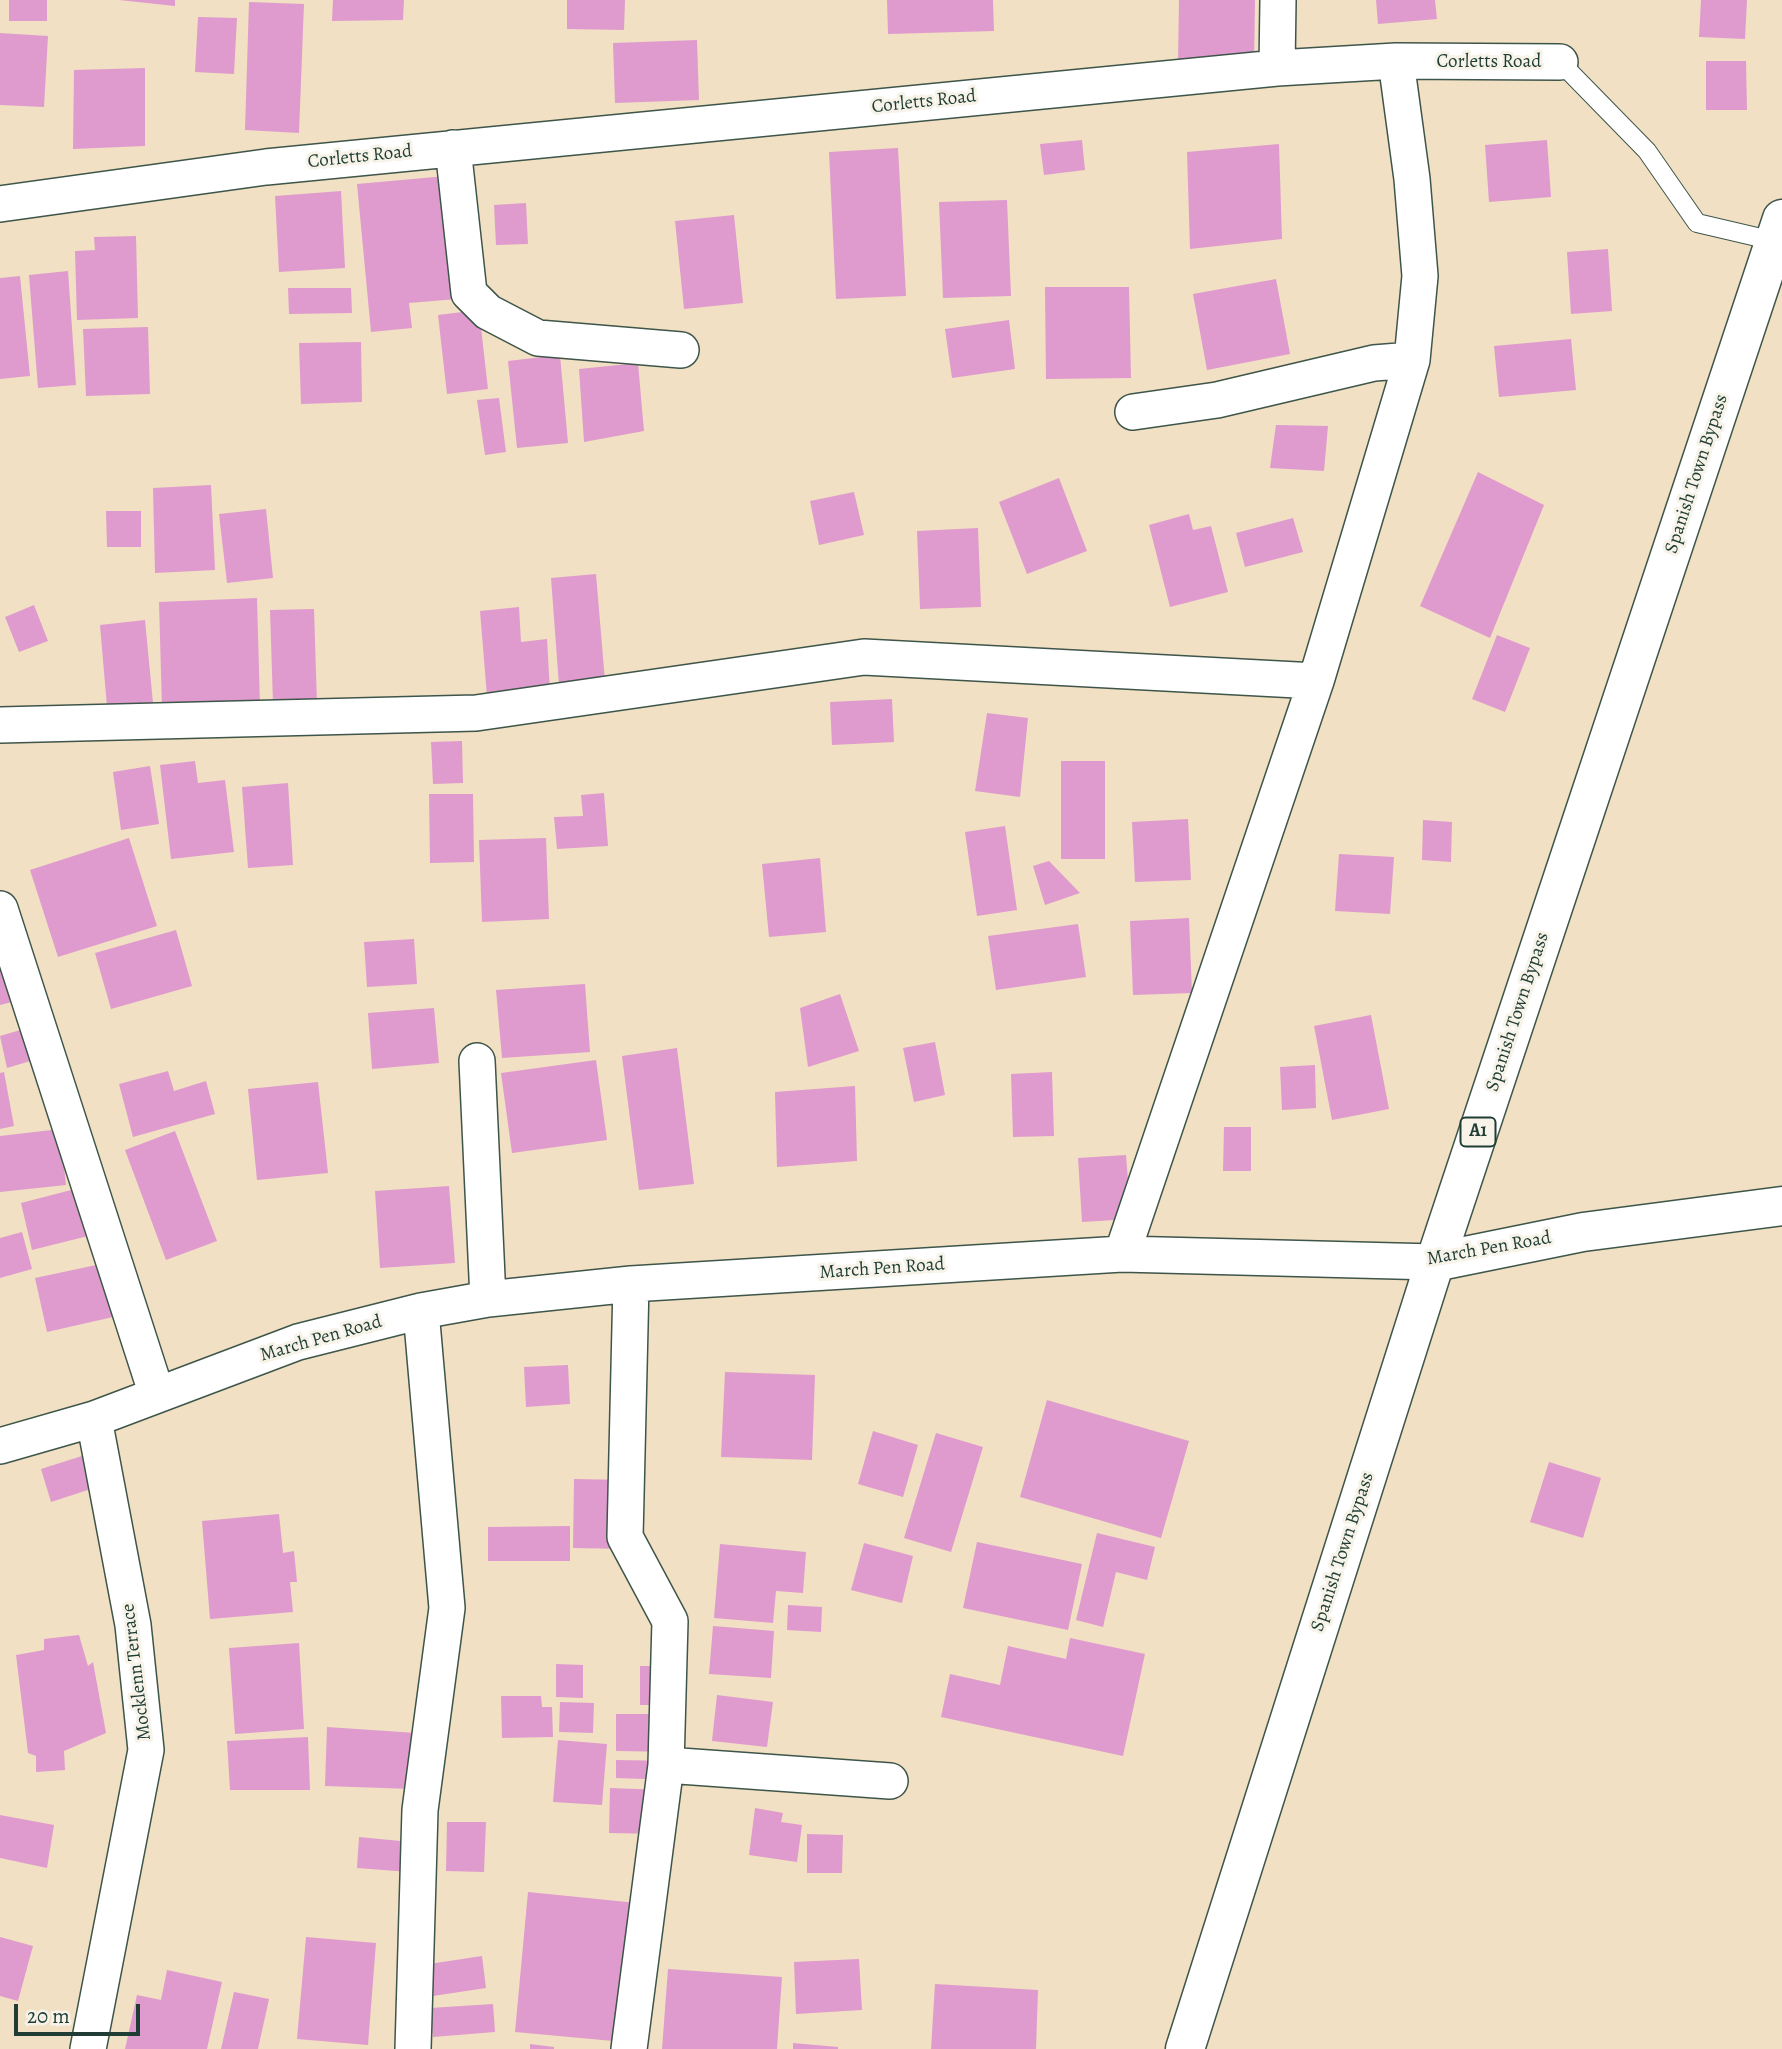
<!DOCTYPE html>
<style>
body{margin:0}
#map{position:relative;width:1782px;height:2049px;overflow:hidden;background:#f1e0c3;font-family:Alegreya,serif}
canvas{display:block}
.scale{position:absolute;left:14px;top:2004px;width:126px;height:32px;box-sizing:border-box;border:4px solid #1f3d34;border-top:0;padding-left:9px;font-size:21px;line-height:24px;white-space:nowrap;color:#1f3d34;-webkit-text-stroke:5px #f7f3e8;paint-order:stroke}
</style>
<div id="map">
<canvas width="1782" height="2049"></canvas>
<div class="scale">20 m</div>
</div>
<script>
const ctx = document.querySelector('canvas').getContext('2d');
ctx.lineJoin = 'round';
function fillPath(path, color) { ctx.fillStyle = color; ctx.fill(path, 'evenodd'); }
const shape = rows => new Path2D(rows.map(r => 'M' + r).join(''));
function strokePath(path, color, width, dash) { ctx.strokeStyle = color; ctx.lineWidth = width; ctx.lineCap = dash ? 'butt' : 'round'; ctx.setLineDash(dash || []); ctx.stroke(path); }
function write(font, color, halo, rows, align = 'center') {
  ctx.font = font + ' Alegreya,serif'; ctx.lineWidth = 6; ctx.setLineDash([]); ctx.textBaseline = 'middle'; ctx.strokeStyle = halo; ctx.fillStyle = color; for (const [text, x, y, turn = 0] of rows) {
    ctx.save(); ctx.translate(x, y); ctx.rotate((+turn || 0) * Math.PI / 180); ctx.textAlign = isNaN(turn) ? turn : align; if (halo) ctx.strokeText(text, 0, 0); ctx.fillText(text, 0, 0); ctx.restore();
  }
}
const building = shape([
 [9,0,47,0,47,21,9,21],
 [119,0,175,0,175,6],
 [333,0,404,0,403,20,332,21],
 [567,0,625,0,624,30,567,29],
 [887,0,993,0,994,31,888,34],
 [1179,0,1255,0,1254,64,1178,63],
 [1376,0,1435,0,1437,19,1378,24],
 [1701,0,1747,0,1745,39,1699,37],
 [249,2,304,4,299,133,245,130],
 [198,17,237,18,234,74,195,72],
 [0,33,48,36,44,107,0,105],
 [697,40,699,100,615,103,613,43],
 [1706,61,1746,61,1747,110,1706,110],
 [145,68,145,146,73,149,74,70],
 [1082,140,1085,170,1044,175,1040,144],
 [1547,140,1551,197,1489,202,1485,145],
 [1279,144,1282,239,1190,249,1187,152],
 [898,148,906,296,836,299,829,152],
 [446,176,457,299,409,303,412,328,371,332,357,184],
 [341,191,345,268,279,272,275,196],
 [1007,200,1011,296,943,298,939,202],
 [526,203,528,244,496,245,494,205],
 [734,215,743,303,684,309,675,221],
 [136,236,138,318,77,320,75,251,95,250,94,237],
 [1608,249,1612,311,1571,314,1567,252],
 [68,271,76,385,38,388,29,275],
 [20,276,30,376,0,379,0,278],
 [1276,279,1290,354,1207,370,1193,294],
 [1045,287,1129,287,1131,378,1046,379],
 [288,288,351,288,352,313,289,314],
 [479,310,488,389,447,394,438,315],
 [1009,320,1015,369,952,378,945,329],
 [148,327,150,394,86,396,83,329],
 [1571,339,1576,390,1499,397,1494,346],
 [361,342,362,402,301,404,299,343],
 [560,355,568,443,517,448,508,361],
 [638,363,644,431,584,442,579,369],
 [499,398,506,452,485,455,477,400],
 [1276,425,1328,426,1324,471,1270,468],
 [1478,472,1544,505,1490,638,1420,606],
 [1059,478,1087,551,1027,574,999,502],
 [211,485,215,570,155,573,153,488],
 [854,492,864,535,819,545,810,501],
 [266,509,273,578,227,583,219,514],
 [106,511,141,511,141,547,107,547],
 [1189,514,1193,530,1211,526,1228,592,1170,607,1149,525],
 [1293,518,1303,552,1245,567,1236,533],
 [978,528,981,607,920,609,917,531],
 [596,574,605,681,559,685,551,578],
 [257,598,260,706,162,709,159,602],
 [34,605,48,641,19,652,5,617],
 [519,607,521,642,547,639,550,692,487,696,480,611],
 [314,609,317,704,273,704,270,610],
 [145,620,153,703,107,707,100,625],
 [1497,635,1530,648,1505,712,1472,699],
 [892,699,894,742,832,745,830,702],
 [987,713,1028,718,1020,797,975,791],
 [462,741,463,783,433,784,431,742],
 [195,761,198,783,225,780,234,852,171,859,160,765],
 [1061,761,1105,761,1105,859,1061,859],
 [150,766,159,824,121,830,113,772],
 [288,783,293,865,248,868,242,787],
 [604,793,608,846,557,849,554,817,583,816,581,795],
 [429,794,473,794,474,862,430,863],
 [1188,819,1191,880,1135,882,1132,822],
 [1423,820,1452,822,1451,862,1422,860],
 [1005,826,1017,910,977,916,965,832],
 [129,838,157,926,58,957,30,870],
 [546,838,549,919,482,922,479,840],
 [1339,854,1394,857,1390,914,1335,911],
 [820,858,826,932,769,937,762,864],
 [1049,861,1080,893,1045,905,1033,866],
 [1189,918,1192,993,1133,995,1130,921],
 [1078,924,1086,977,996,990,988,936],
 [176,930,192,986,111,1009,95,953],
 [414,939,417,984,367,987,364,942],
 [0,966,12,1002,0,1005],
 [585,984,590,1052,502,1058,496,990],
 [840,994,859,1051,808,1067,800,1008],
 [434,1008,439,1063,372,1069,368,1013],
 [1371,1015,1389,1109,1332,1120,1314,1026],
 [27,1028,37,1059,7,1068,0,1036],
 [935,1042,945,1095,914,1102,903,1048],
 [677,1048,694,1184,639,1190,622,1056],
 [596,1060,607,1140,512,1153,501,1073],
 [1315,1065,1316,1108,1282,1110,1280,1067],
 [168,1071,174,1091,206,1081,215,1114,133,1137,119,1084],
 [4,1072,14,1126,0,1129,0,1073],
 [1052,1072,1054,1136,1013,1137,1011,1074],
 [318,1082,328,1173,257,1180,248,1089],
 [855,1086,857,1161,777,1167,775,1092],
 [1224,1127,1251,1127,1251,1171,1223,1171],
 [60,1129,66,1185,0,1192,0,1136],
 [175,1131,217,1241,166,1260,125,1150],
 [1126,1155,1131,1219,1082,1222,1078,1158],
 [449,1186,455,1263,380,1268,375,1191],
 [75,1189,88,1236,32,1250,21,1203],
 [22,1232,32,1269,0,1278,0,1238],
 [101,1264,113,1317,47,1332,35,1278],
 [568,1365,570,1404,526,1407,524,1367],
 [725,1372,815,1375,812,1460,721,1457],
 [1047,1400,1189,1441,1161,1538,1020,1497],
 [873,1431,918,1445,903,1497,858,1484],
 [936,1433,983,1447,951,1552,904,1538],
 [85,1455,94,1488,51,1502,41,1469],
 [1549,1462,1601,1478,1583,1538,1530,1522],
 [574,1479,628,1480,627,1549,573,1548],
 [279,1514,283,1553,294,1551,297,1582,290,1582,293,1612,210,1619,202,1521],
 [570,1526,570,1561,488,1561,488,1527],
 [1097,1533,1155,1547,1147,1580,1116,1572,1103,1627,1076,1620],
 [977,1542,1082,1564,1068,1630,963,1608],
 [864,1543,913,1556,902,1603,851,1590],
 [720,1544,806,1552,803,1593,776,1591,773,1623,714,1618],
 [788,1605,822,1607,821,1632,787,1630],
 [713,1626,774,1631,771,1678,709,1674],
 [79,1635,88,1666,93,1662,106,1733,64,1751,65,1770,36,1772,36,1756,28,1753,16,1655,44,1650,44,1639],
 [1070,1638,1145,1654,1123,1756,941,1717,950,1674,1000,1685,1008,1646,1066,1659],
 [299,1643,304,1729,235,1734,229,1648],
 [556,1664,583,1665,583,1698,556,1697],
 [640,1666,668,1666,667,1705,640,1705],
 [717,1695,773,1702,767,1747,712,1741],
 [501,1696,541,1696,542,1707,552,1707,553,1737,502,1738],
 [560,1702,594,1703,593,1733,559,1732],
 [616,1714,675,1714,675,1752,616,1751],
 [327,1727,416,1733,412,1789,325,1786],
 [308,1737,310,1790,230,1790,227,1741],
 [558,1740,607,1744,602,1805,553,1802],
 [616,1760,673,1761,672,1780,616,1778],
 [610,1788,663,1790,662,1834,609,1833],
 [755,1808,783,1813,781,1822,802,1825,797,1862,749,1855],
 [0,1815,54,1825,47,1868,0,1858],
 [447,1822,486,1822,484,1872,446,1871],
 [807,1834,843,1835,842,1873,807,1873],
 [359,1837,411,1842,409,1872,357,1868],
 [528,1892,637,1903,624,2042,515,2032],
 [0,1937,33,1946,18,2001,0,1996],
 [306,1937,376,1943,368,2045,297,2039],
 [482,1956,486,1988,433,1996,429,1964],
 [859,1959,862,2010,796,2014,794,1962],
 [668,1969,782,1977,777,2049,662,2049],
 [167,1970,222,1982,207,2049,125,2049,137,1995,161,2000],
 [935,1984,1038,1990,1036,2049,931,2049],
 [234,1992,269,1999,258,2049,221,2049],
 [493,2004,495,2032,433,2037,430,2008],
 [793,2043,838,2047,838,2049,793,2049],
 [530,2044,554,2047,554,2049,530,2049]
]);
const service = shape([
 [1560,62,1647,151,1697,223,1774,241]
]);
const minor = shape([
 [1277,68,1278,0],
 [453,148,469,293,488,312,538,338,681,350],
 [0,204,266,167,1277,68,1396,61,1560,62],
 [1133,412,1217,400,1374,363,1412,360],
 [0,725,476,713,864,657,1316,681],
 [0,909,157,1395],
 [477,1061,488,1299],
 [1122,1254,1316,681,1412,360,1420,276,1412,179,1396,61],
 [0,1446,94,1419,298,1342,421,1311,488,1299,631,1284,1122,1254,1435,1262],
 [666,1765,890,1781],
 [88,2049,146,1750,133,1625,94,1419],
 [413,2049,420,1810,447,1608,421,1311],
 [629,2049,666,1765,670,1621,625,1537,631,1284]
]);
const tertiary = shape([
 [1435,1262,1583,1232,1782,1206]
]);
const primary = shape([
 [1185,2049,1435,1262,1782,219]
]);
const shields = [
 [1478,1132,35]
];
const shieldNames = [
 ["A1",1478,1132]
];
const streetNames = [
 ["Corletts Road",1489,62],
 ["Corletts Road",924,102,-6],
 ["Corletts Road",360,157,-6],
 ["Spanish Town Bypass",1697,474,-72],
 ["Spanish Town Bypass",1518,1012,-72],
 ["March Pen Road",1489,1249,-10],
 ["March Pen Road",882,1269,-4],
 ["March Pen Road",321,1339,-16],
 ["Spanish Town Bypass",1343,1552,-72],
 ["Mocklenn Terrace",137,1672,-97]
];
fillPath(building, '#df9bcd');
strokePath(service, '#3e5549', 20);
strokePath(minor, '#3e5549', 38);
strokePath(tertiary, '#3e5549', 41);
strokePath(primary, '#3e5549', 41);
strokePath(service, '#fff', 18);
strokePath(minor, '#fff', 35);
strokePath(tertiary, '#fff', 38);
strokePath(primary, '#fff', 38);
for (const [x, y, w] of shields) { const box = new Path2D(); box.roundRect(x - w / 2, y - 14.5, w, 29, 5); ctx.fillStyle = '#f7f3e8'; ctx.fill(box); strokePath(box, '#1f3d34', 2); }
write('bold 18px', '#1f3d34', null, shieldNames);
write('19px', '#1f3d34', '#f7f3e8', streetNames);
</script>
